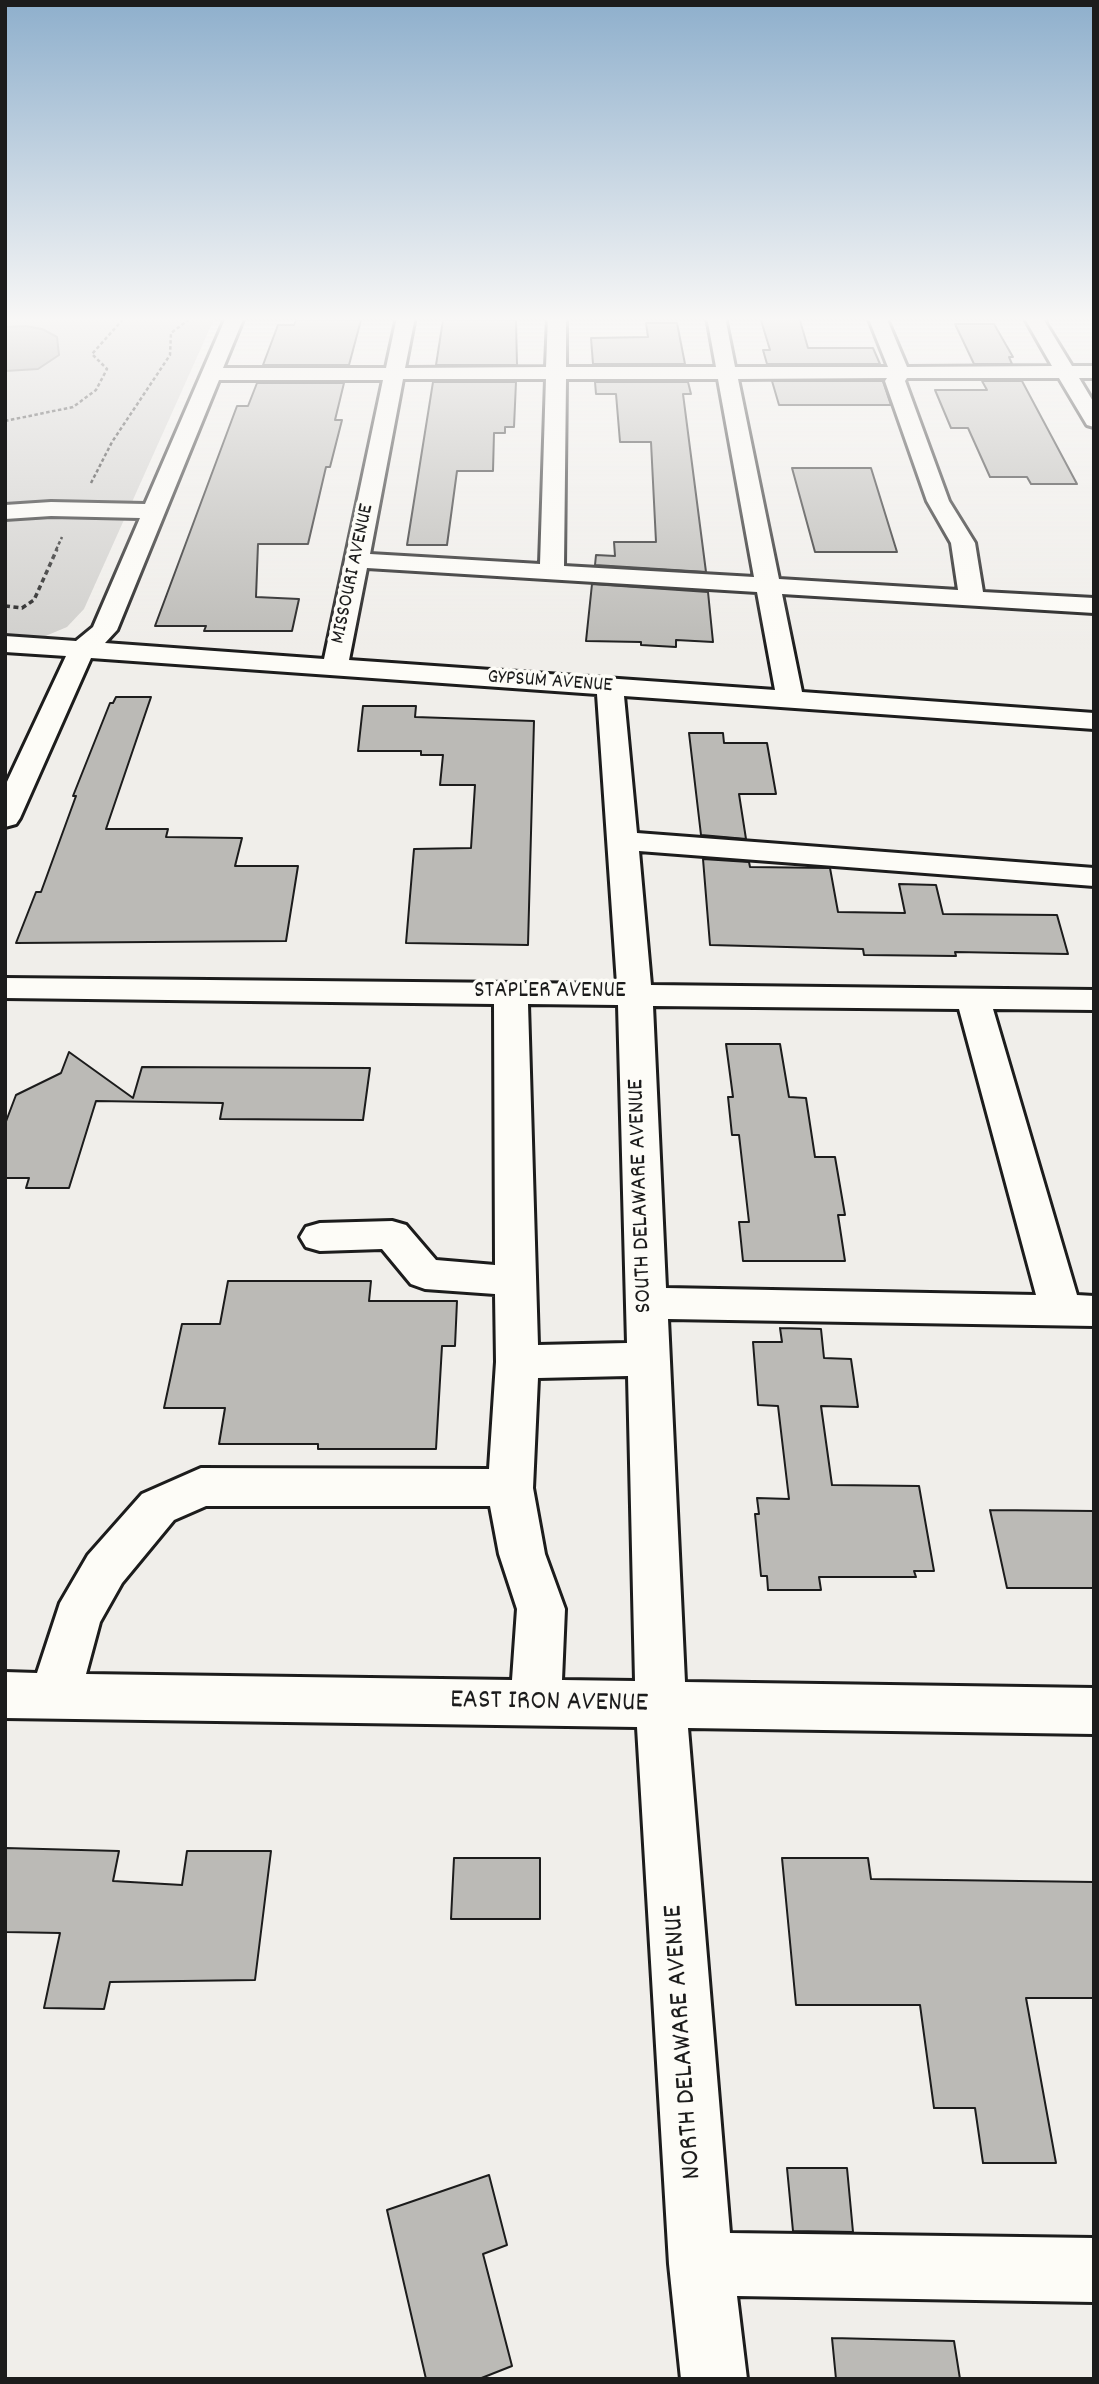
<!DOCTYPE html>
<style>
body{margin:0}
#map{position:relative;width:1099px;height:2384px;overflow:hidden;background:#f0eeea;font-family:Dekko,sans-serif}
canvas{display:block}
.frame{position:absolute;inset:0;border:7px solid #1c1c1c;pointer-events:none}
</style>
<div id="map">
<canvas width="1099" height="2384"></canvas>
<div class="frame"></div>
</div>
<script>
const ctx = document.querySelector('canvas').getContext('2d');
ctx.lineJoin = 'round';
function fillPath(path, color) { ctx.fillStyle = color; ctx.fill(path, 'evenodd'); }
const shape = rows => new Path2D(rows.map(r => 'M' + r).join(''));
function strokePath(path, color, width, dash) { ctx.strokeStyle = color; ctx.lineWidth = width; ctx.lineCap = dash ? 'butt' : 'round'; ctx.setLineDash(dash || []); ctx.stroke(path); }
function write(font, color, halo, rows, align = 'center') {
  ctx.font = font + ' Dekko,sans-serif'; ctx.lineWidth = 7; ctx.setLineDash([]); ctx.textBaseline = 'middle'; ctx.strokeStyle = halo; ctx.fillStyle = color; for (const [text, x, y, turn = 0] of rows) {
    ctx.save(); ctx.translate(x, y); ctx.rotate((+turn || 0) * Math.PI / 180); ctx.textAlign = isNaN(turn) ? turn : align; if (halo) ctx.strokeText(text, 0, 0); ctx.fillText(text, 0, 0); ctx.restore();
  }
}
const green = shape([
 [5,317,215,317,84,609,67,627,36,640,5,638]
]);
const water = shape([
 [25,326,42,329,57,337,59,355,38,369,5,371,5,327,25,326]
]);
const building = shape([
 [760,317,799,317,808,348,873,348,880,364,767,364,763,350,770,350,760,317],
 [296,320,361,320,349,365,263,365,278,325,294,325,296,320],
 [443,320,516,320,517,365,436,365,443,320],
 [646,323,677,323,685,364,593,364,591,338,648,337,646,323],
 [955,324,994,324,1013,357,1009,357,1012,364,974,364,955,324],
 [772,381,883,381,891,405,779,405,772,381],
 [982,381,1022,381,1077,484,1031,484,1027,477,990,477,968,428,951,428,935,390,987,390,982,381],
 [433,382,516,382,514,427,505,427,505,433,494,433,493,471,457,471,447,545,407,545,433,382],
 [595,382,688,382,691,394,683,394,706,572,595,565,596,555,615,556,614,542,656,542,651,442,620,442,616,394,596,394,595,382],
 [257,383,344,383,335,420,342,420,330,467,326,467,308,544,258,544,256,597,299,599,292,631,204,631,206,626,155,626,237,406,248,406,257,383],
 [792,468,871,468,897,552,815,552,792,468],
 [592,584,708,592,713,642,676,640,676,647,641,645,641,642,586,641,592,584],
 [116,697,151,697,106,829,168,829,166,837,242,838,235,866,298,866,286,941,16,943,36,892,41,892,76,796,73,796,110,703,113,703,116,697],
 [363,706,416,706,415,717,534,721,528,945,406,943,414,849,471,848,475,785,440,785,443,755,421,755,421,751,358,751,363,706],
 [689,733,723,733,724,743,767,743,776,794,739,794,746,839,701,835,689,733],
 [703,859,749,862,750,867,830,868,838,912,905,913,899,884,936,885,943,914,1057,915,1068,954,955,952,956,956,864,955,863,949,710,945,703,859],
 [726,1044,780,1044,789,1097,806,1098,815,1157,835,1157,845,1215,838,1215,845,1261,743,1261,739,1222,749,1222,739,1135,732,1135,728,1097,733,1097,726,1044],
 [69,1052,133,1098,142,1067,370,1068,363,1120,220,1119,223,1103,96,1101,69,1188,26,1188,29,1178,5,1178,5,1124,16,1095,61,1073,69,1052],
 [228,1281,371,1281,369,1301,457,1301,455,1346,442,1346,436,1449,318,1449,318,1444,219,1444,225,1408,164,1408,182,1324,220,1324,228,1281],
 [780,1328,821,1329,824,1358,851,1359,858,1407,821,1406,832,1485,919,1486,934,1571,914,1571,916,1577,819,1577,821,1590,768,1590,767,1576,761,1576,755,1514,759,1514,757,1498,789,1499,778,1406,758,1405,753,1342,782,1342,780,1328],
 [990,1510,1094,1511,1094,1588,1007,1588,990,1510],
 [5,1848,119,1851,113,1881,182,1885,187,1851,271,1851,255,1980,110,1982,104,2009,44,2008,60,1933,5,1932,5,1848],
 [454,1858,540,1858,540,1919,451,1919,454,1858],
 [782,1858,868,1858,871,1879,1094,1882,1094,1998,1026,1998,1056,2163,983,2163,975,2108,934,2108,920,2005,796,2005,782,1858],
 [787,2168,847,2168,853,2232,793,2231,787,2168],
 [489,2175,507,2245,483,2254,512,2366,479,2379,426,2379,387,2210,489,2175],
 [832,2338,954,2341,960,2379,836,2379,832,2338]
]);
const pathFar1 = shape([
 [5,421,73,407,96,390,107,369,92,354,125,317],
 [91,483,112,442,170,355,171,333,192,317],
 [56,550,62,537]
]);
const path = shape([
 [5,606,22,608,34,600,57,549]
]);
const minor = shape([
 [226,317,244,317,223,368,386,368,397,317,415,317,405,368,546,367,548,317,566,317,566,367,716,367,707,317,725,317,735,367,888,367,868,317,886,317,907,367,1052,366,1024,317,1042,317,1072,366,1094,366,1094,378,1079,378,1094,403,1094,427,1087,425,1059,378,907,378,905,381,949,501,975,543,983,592,1094,598,1094,613,782,594,802,692,1094,713,1094,729,624,696,637,833,1094,868,1094,886,639,851,651,985,1094,990,1094,1010,993,1009,1077,1295,1094,1296,1094,1326,668,1319,685,1682,1094,1688,1094,1734,688,1728,730,2233,1094,2238,1094,2302,737,2296,747,2379,681,2379,669,2264,637,1727,5,1718,5,1672,37,1673,60,1603,88,1555,142,1494,201,1468,489,1469,496,1362,495,1294,425,1289,411,1284,382,1249,320,1251,306,1247,300,1237,306,1227,320,1223,392,1221,406,1225,436,1260,495,1265,494,1004,5,998,5,978,617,984,597,694,91,658,20,818,16,824,5,827,5,786,66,656,5,652,5,636,76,641,93,627,140,518,51,516,5,519,5,505,51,502,145,504,226,317],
 [887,378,885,381,927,501,951,543,958,590,779,579,738,379,887,378],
 [403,379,546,379,540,564,370,554,403,379],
 [566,379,718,379,754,577,564,566,566,379],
 [219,380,383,380,324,659,105,643,117,630,219,380],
 [367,568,757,592,775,690,349,660,367,568],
 [528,1004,618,1005,627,1343,538,1345,528,1004],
 [653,1006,959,1009,1036,1295,666,1288,653,1006],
 [628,1376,635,1681,562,1680,565,1609,545,1554,533,1488,538,1378,628,1376],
 [206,1506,490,1506,499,1554,517,1609,512,1680,86,1674,100,1622,122,1583,174,1520,206,1506]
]);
const farStreetnames = [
 ["MISSOURI AVENUE",354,574,-78],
 ["GYPSUM AVENUE",550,683,4]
];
const streetNames = [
 ["STAPLER AVENUE",550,993],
 ["SOUTH DELAWARE AVENUE",642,1196,-92]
];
const nearStreetnames = [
 ["EAST IRON AVENUE",549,1704,1],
 ["NORTH DELAWARE AVENUE",685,2042,-94]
];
fillPath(green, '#d0cfcc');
fillPath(water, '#a8a7a3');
strokePath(water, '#706f6d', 2);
fillPath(building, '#bbbab6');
strokePath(building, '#1c1c1c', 2);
strokePath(minor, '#1c1c1c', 6);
strokePath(pathFar1, '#1c1c1c', 2.5, [3.5, 2.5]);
strokePath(path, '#1c1c1c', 3.5, [5, 3.5]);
fillPath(minor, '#fdfcf7');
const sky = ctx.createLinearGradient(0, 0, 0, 651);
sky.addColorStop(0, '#8eafcc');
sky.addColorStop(0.49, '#f8f7f6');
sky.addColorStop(1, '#f8f7f600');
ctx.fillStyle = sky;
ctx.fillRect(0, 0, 1099, 651);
write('21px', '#1c1c1c', '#fdfcf7', farStreetnames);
write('24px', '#1c1c1c', '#fdfcf7', streetNames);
write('28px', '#1c1c1c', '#fdfcf7', nearStreetnames);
</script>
